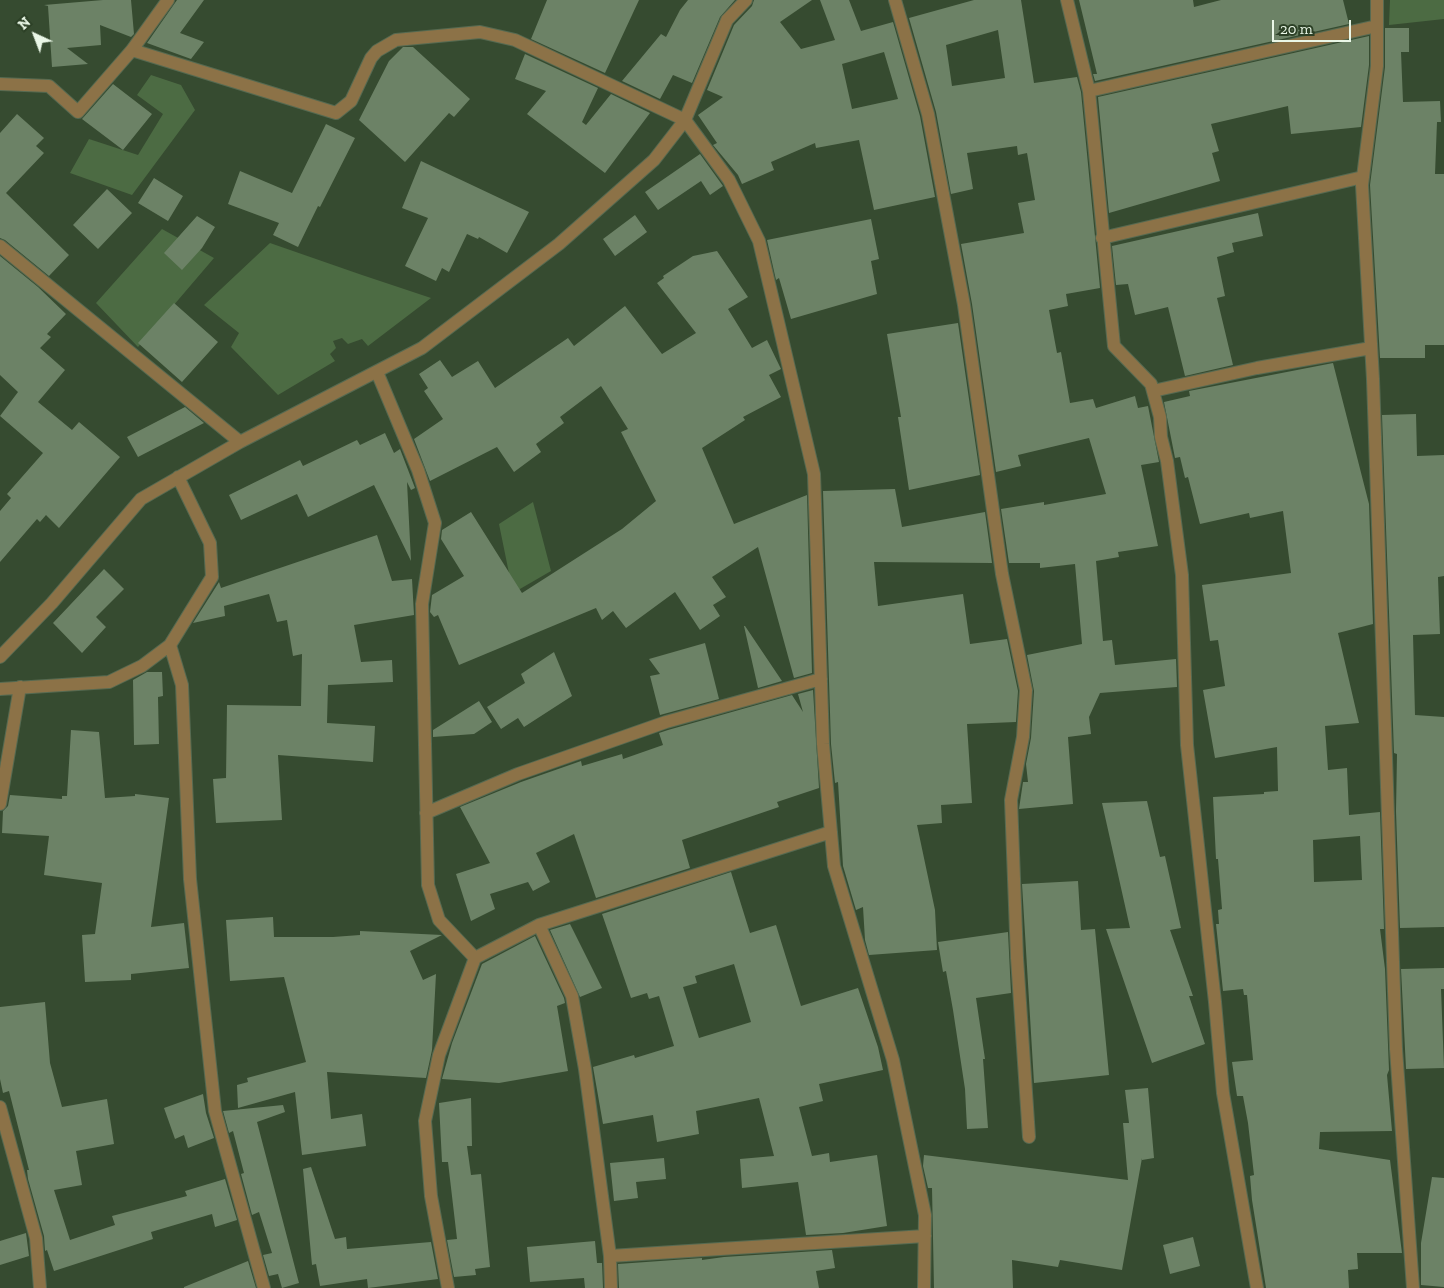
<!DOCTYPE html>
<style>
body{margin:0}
#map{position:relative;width:1444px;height:1288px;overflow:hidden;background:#364b30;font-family:"Zilla Slab",serif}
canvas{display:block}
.north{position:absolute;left:10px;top:10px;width:50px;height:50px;-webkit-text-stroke:4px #2c4026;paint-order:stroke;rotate:317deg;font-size:14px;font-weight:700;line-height:20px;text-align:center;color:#eaf7e7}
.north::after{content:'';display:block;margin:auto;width:18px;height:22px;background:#eaf7e7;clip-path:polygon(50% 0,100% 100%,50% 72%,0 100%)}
.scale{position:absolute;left:1272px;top:20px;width:79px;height:22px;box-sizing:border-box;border:2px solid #eaf7e7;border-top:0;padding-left:6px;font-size:15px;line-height:18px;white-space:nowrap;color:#eaf7e7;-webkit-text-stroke:4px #2c4026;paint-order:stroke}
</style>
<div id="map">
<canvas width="1444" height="1288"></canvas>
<div class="north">N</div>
<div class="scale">20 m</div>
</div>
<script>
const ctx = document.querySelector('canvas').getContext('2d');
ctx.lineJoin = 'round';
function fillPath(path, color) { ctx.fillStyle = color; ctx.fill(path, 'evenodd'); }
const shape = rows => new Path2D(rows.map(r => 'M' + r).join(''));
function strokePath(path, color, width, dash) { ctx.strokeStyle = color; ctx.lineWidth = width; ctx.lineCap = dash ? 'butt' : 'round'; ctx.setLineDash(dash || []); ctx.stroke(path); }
const green = shape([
 [1390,0,1444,0,1444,19,1389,25],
 [151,75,181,85,195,110,132,195,70,173,89,139,138,155,163,114,137,95],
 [162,229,214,258,138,347,96,303],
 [270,243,362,275,431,298,368,346,362,339,348,344,342,338,333,341,336,348,330,354,335,361,278,395,231,347,239,333,204,305],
 [533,502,551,571,513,593,499,524]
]);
const building = shape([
 [103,0,131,0,134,34,131,37,100,25,101,45,67,48,88,64,52,67,48,6,44,5],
 [177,0,204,0,180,33,204,42,191,59,147,43],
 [547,0,639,0,605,73,531,39],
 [688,0,735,0,720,17,692,83,673,75,660,99,622,81,661,34,666,37,680,10],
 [754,0,812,0,780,22,801,49,835,40,820,0,849,0,861,31,893,22,920,116,935,197,874,210,859,140,816,148,815,143,771,162,774,170,742,184,738,175,713,145,717,143,698,115,723,97,707,90,734,25,752,6],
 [884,52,898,99,852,109,842,64],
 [974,0,1021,0,1034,83,1077,77,1081,92,1100,288,1066,294,1068,306,1049,310,1057,353,1061,352,1070,403,1093,399,1096,408,1135,396,1138,408,1148,406,1159,462,1141,465,1158,546,1118,552,1119,557,1096,561,1103,641,1112,640,1115,665,1176,659,1177,687,1100,693,1089,717,1091,734,1068,737,1073,804,1019,809,1023,782,1028,782,1026,764,1031,738,1034,691,1027,655,1082,644,1075,564,1040,568,1040,563,1009,563,1001,509,1044,502,1044,505,1106,494,1089,438,1018,455,1021,466,996,472,972,304,961,244,1024,233,1018,203,1035,200,1027,153,1018,155,1017,146,967,153,973,189,951,194,936,112,909,18],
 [998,30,1005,78,952,86,946,45],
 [1079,0,1193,0,1194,7,1221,0,1343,0,1349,24,1095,81,1093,74,1097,74],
 [1385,28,1409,28,1409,52,1401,52,1403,102,1440,101,1441,122,1437,122,1435,174,1444,174,1444,345,1425,345,1425,358,1380,358,1370,185,1385,67],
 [1369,36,1369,65,1361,127,1291,134,1288,106,1211,124,1219,151,1212,153,1220,181,1109,213,1098,97],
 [403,47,413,47,470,99,454,117,449,113,405,162,359,120,389,61],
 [525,54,598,88,582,122,586,125,611,94,650,113,605,173,527,114,546,91,515,79],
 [113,84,152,114,123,150,82,119],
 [17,114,44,138,36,146,44,153,6,193,69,255,49,276,5,240,0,238,0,133],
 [326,124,355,138,320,207,318,206,298,247,273,235,279,223,228,204,240,171,292,193],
 [700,154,723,186,710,195,701,181,658,210,645,192],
 [421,161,529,212,507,253,479,237,478,239,467,234,449,272,442,268,436,281,405,266,428,218,402,208],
 [154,178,183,196,168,221,138,203],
 [107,189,132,213,98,249,73,225],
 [1258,213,1263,236,1232,243,1234,252,1217,257,1225,296,1217,298,1233,365,1185,376,1168,307,1135,315,1128,284,1116,285,1112,246],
 [635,215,647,232,615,256,603,239],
 [197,216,215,227,202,248,182,270,164,253],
 [871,219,879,259,871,261,877,294,791,319,779,278,776,280,767,240],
 [717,251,748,297,728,309,752,348,767,340,781,369,769,375,781,397,743,417,745,420,702,448,734,524,807,495,812,673,794,678,758,547,712,577,726,597,713,605,720,616,700,630,675,592,626,628,613,611,602,620,596,608,459,665,438,615,434,617,430,612,432,595,464,576,441,539,442,530,471,512,522,593,622,529,656,501,621,432,628,429,601,386,560,417,564,423,536,444,541,452,514,472,497,447,430,481,414,439,443,419,424,391,428,388,419,374,440,360,452,377,478,361,495,388,568,338,574,346,625,306,662,354,696,333,657,283,664,278,663,276,693,256],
 [0,256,38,287,66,314,47,334,51,337,40,348,65,370,38,402,72,430,79,422,120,457,59,528,46,515,40,522,37,519,0,562,0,511,11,498,7,494,43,453,0,416,18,392,0,375],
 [174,303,218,342,182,382,138,343],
 [958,323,980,475,909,490,898,417,901,417,887,334],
 [1333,363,1369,504,1373,624,1338,633,1359,723,1325,726,1328,770,1347,768,1349,815,1380,812,1384,929,1380,929,1385,969,1389,1070,1387,1075,1392,1131,1320,1132,1319,1149,1390,1160,1402,1253,1357,1253,1358,1269,1348,1270,1349,1288,1266,1288,1252,1200,1250,1176,1254,1175,1248,1123,1243,1096,1237,1096,1232,1062,1253,1060,1247,995,1244,995,1243,989,1223,991,1216,924,1219,924,1218,910,1222,909,1218,859,1216,859,1213,797,1264,794,1264,792,1278,791,1277,747,1215,758,1203,690,1225,686,1218,640,1210,641,1202,585,1291,573,1283,511,1250,518,1249,513,1200,524,1188,477,1185,478,1180,457,1175,458,1164,402,1190,396,1189,391],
 [1360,836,1362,880,1314,882,1313,840],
 [185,407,204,423,138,457,127,437],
 [1416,414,1417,456,1444,455,1444,576,1438,577,1440,634,1413,635,1415,715,1444,717,1444,927,1400,928,1396,811,1397,754,1394,753,1382,415],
 [385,433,394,453,400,449,415,488,411,490,407,482,411,561,374,485,308,517,297,494,241,520,229,495,300,460,303,466,357,440,360,445],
 [895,489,902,527,985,512,992,563,874,562,878,606,963,594,970,644,1007,639,1018,691,1016,722,967,724,972,803,941,805,942,823,917,825,935,910,937,950,869,955,865,940,863,907,856,910,843,866,838,782,835,783,831,744,823,491],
 [377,535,392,581,412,579,414,615,354,625,361,662,392,660,393,682,328,685,327,723,375,726,373,762,278,755,282,820,216,823,213,779,226,778,227,705,301,706,302,654,293,656,287,620,277,622,269,594,224,606,225,616,193,623,219,582,221,588],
 [104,569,124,589,96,617,106,627,82,653,53,623],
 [744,626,745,626,782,681,758,688],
 [705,643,719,699,660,715,650,676,660,674,649,659],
 [554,652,572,696,524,727,518,718,501,729,487,707,525,683,521,674],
 [147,672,162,672,163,696,158,697,159,744,134,745,133,680],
 [813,690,819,788,777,802,779,807,682,840,690,868,596,898,574,834,536,853,550,882,533,891,528,882,490,894,495,909,471,921,456,874,490,863,460,807,521,782,581,761,582,766,622,754,623,759,663,745,659,733,668,730,792,695,803,712,798,694],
 [479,701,492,722,474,734,433,737,433,730],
 [71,730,99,732,105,798,135,796,135,794,169,798,151,927,184,923,189,968,131,974,131,980,85,982,82,935,95,934,102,883,44,875,49,836,2,833,3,811,8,806,10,795,62,799,62,796,67,796],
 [1147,801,1160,857,1165,856,1181,928,1170,930,1193,996,1189,996,1205,1044,1152,1063,1106,929,1130,928,1102,803],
 [731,872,750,933,776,925,801,1006,858,988,878,1047,883,1070,819,1084,823,1101,799,1107,812,1156,829,1153,830,1162,877,1155,887,1226,843,1233,806,1235,798,1182,742,1188,740,1159,774,1156,759,1098,696,1111,699,1134,657,1142,653,1115,603,1124,593,1067,634,1055,635,1058,674,1046,659,996,649,999,647,993,631,998,602,914],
 [734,964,751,1022,699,1038,683,987,697,983,695,976],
 [1078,881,1081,930,1095,929,1109,1075,1034,1083,1022,884],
 [273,917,274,937,333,937,360,935,360,931,442,935,410,951,423,980,436,974,432,1050,426,1078,327,1072,331,1119,362,1114,366,1146,302,1155,295,1092,238,1108,237,1085,248,1082,247,1078,306,1062,284,977,230,981,226,920],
 [570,924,602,988,580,997,550,930],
 [1008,932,1011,993,976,998,985,1059,983,1059,988,1128,967,1129,965,1089,953,1010,946,971,943,972,938,942],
 [535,936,564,998,565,1003,557,1006,568,1071,499,1083,442,1079,452,1043,482,964],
 [1444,968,1444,989,1441,989,1444,1068,1406,1069,1401,969],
 [45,1002,50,1063,62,1107,107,1099,114,1144,76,1151,82,1185,54,1190,70,1240,115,1225,112,1216,187,1196,185,1191,225,1179,237,1220,215,1227,212,1214,151,1232,153,1239,54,1271,47,1250,45,1251,44,1236,28,1179,27,1170,29,1170,9,1091,3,1093,0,1079,0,1007],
 [1148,1088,1154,1158,1142,1160,1142,1158,1122,1270,1060,1260,1058,1267,1012,1260,1013,1288,934,1288,932,1188,928,1188,923,1166,924,1155,1128,1180,1123,1123,1129,1123,1125,1090],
 [203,1094,206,1113,214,1138,188,1148,184,1135,175,1139,164,1108],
 [471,1098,472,1146,467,1146,471,1175,481,1174,490,1267,475,1269,476,1275,454,1277,447,1240,457,1239,448,1162,442,1162,439,1103],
 [283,1105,285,1112,257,1122,299,1283,282,1288,278,1274,269,1276,263,1255,272,1253,259,1212,252,1215,241,1174,244,1173,233,1131,229,1133,223,1111],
 [664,1158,666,1179,636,1182,638,1198,614,1201,610,1163],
 [311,1167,335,1239,346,1237,347,1249,431,1242,438,1279,368,1288,367,1279,320,1286,316,1264,312,1265,303,1169],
 [1432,1177,1444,1178,1444,1287,1421,1285,1421,1243],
 [26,1233,29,1256,0,1265,0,1241],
 [1193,1237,1200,1266,1170,1274,1163,1245],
 [595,1241,597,1263,602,1263,603,1288,585,1288,584,1278,530,1282,527,1247],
 [832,1250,835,1268,816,1271,819,1288,619,1288,618,1264,702,1258,702,1260,724,1257],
 [248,1261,256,1288,184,1288,184,1287]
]);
const minor = shape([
 [895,0,928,114,964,305,1002,574,1026,690,1023,737,1011,800,1017,958,1029,1137],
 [1067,0,1089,91,1114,346,1151,384,1160,417,1161,437,1167,461,1182,575,1187,745,1215,1002,1223,1093,1257,1288],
 [1377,0,1377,66,1362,185,1373,379,1396,1049,1413,1288],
 [132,50,336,113,351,101,371,58,377,51,396,40,480,32,515,40,685,120,729,180,759,241,814,474,823,744,834,866,893,1060,925,1215,924,1288],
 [0,84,49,86,78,112,132,50,168,0],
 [1089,91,1377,26],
 [1102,238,1363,177],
 [0,246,240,442],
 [377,372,418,470,435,523,422,604,428,885,439,920,475,958],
 [1153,391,1257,368,1371,348],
 [170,645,182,685,190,879,215,1111,264,1288],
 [0,657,52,603,141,499,240,442,422,348,559,244,654,160,685,120,727,20,746,0],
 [0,689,109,682,142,666,170,645,212,577,210,543,178,477],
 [0,804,20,687],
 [426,813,518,774,666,722,821,679],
 [539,925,572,996,585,1069,610,1256,611,1288],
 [0,1107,36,1238,40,1288],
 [610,1256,925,1236],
 [448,1288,431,1196,425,1121,439,1055,475,958,539,925,831,832]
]);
fillPath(green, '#4c6b43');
fillPath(building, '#6c8266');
strokePath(minor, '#566a51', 14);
strokePath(minor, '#8c7247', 12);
</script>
